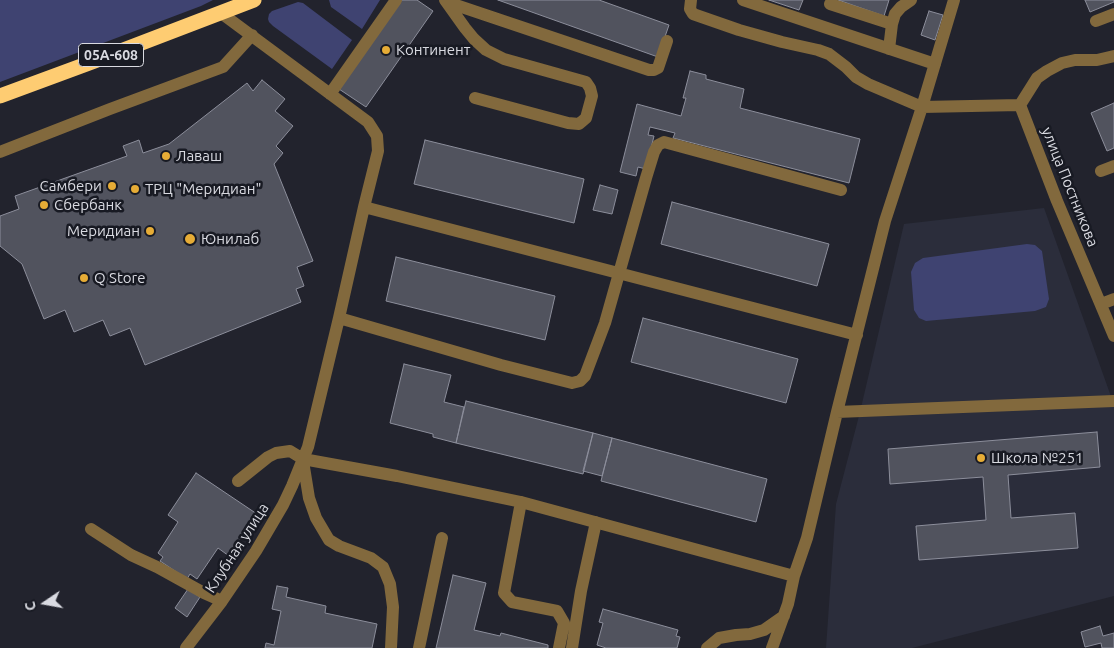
<!DOCTYPE html>
<meta charset="utf-8">
<style>
body{margin:0}
#map{position:relative;width:1114px;height:648px;overflow:hidden;background:#22232d;font-family:Ubuntu,sans-serif}
canvas{display:block}
.north{position:absolute;left:20px;top:578px;width:50px;height:50px;-webkit-text-stroke:4px #181a23;paint-order:stroke;rotate:258deg;font-size:14px;font-weight:700;line-height:20px;text-align:center;color:#d9dae1}
.north::after{content:'';display:block;margin:auto;width:18px;height:22px;background:#d9dae1;clip-path:polygon(50% 0,100% 100%,50% 72%,0 100%)}
</style>
<div id="map">
<canvas width="1114" height="648"></canvas>
<div class="north">С</div>
</div>
<script>
const ctx = document.querySelector('canvas').getContext('2d');
ctx.lineJoin = 'round';
function fillPath(path, color) { ctx.fillStyle = color; ctx.fill(path, 'evenodd'); }
const shape = rows => new Path2D(rows.map(r => 'M' + r).join(''));
function strokePath(path, color, width, dash) { ctx.strokeStyle = color; ctx.lineWidth = width; ctx.lineCap = dash ? 'butt' : 'round'; ctx.setLineDash(dash || []); ctx.stroke(path); }
function write(font, color, halo, rows, align = 'center') {
  ctx.font = font + ' Ubuntu,sans-serif'; ctx.lineWidth = 5; ctx.setLineDash([]); ctx.textBaseline = 'middle'; ctx.strokeStyle = halo; ctx.fillStyle = color; for (const [text, x, y, turn = 0] of rows) {
    ctx.save(); ctx.translate(x, y); ctx.rotate((+turn || 0) * Math.PI / 180); ctx.textAlign = isNaN(turn) ? turn : align; if (halo) ctx.strokeText(text, 0, 0); ctx.fillText(text, 0, 0); ctx.restore();
  }
}
const built = shape([
 [1044,208,1114,405,1114,596,912,648,826,648,836,504,860,412,904,224]
]);
const green = shape([
 [0,0,213,0,201,6,0,82],
 [329,0,380,0,362,29,331,7],
 [298,2,303,3,352,40,332,69,273,26,269,22,268,19,269,14,272,11],
 [1027,244,1035,245,1042,251,1049,299,1046,307,1035,311,926,321,919,318,914,310,911,272,915,263,923,258]
]);
const building = shape([
 [400,0,417,0,433,11,366,107,339,89,400,0],
 [498,0,599,0,669,25,658,57,498,0],
 [769,0,803,0,799,10,769,0],
 [838,0,889,0,884,16,838,0],
 [1085,0,1114,0,1114,2,1090,12,1085,0],
 [929,11,943,15,935,40,921,35,929,11],
 [690,71,706,75,706,79,744,89,740,108,860,139,849,183,673,138,675,133,650,127,648,135,654,136,646,169,638,167,636,176,620,172,637,104,681,116,686,98,683,98,690,71],
 [262,80,285,99,275,111,293,126,276,146,283,153,274,164,313,261,297,267,304,286,296,289,301,302,145,365,130,328,110,336,103,320,74,332,65,310,44,319,22,264,0,246,0,216,19,209,15,196,127,156,123,146,139,140,143,153,169,144,247,83,253,91,262,80],
 [1114,103,1114,148,1107,151,1091,113,1114,103],
 [425,140,584,179,574,223,414,184,425,140],
 [600,185,618,190,612,214,593,210,600,185],
 [672,202,829,244,817,286,661,244,672,202],
 [396,257,555,296,545,340,386,301,396,257],
 [643,318,798,359,786,403,631,362,643,318],
 [404,364,451,375,444,402,464,407,456,443,433,437,433,434,390,423,404,364],
 [466,401,593,433,583,474,456,443,466,401],
 [1097,432,1100,467,1008,475,1011,518,1075,513,1078,548,919,560,916,526,986,520,983,477,890,484,888,449,1097,432],
 [593,433,612,438,602,476,583,471,593,433],
 [612,438,767,479,756,522,601,481,612,438],
 [196,473,257,514,229,556,218,548,197,579,190,574,187,579,160,561,163,557,158,553,178,522,168,515,196,473],
 [453,575,486,583,474,630,500,636,501,633,548,645,548,648,436,648,453,575],
 [277,586,288,588,286,597,326,606,325,613,377,624,372,648,265,648,266,643,274,645,281,611,272,609,277,586],
 [188,589,200,597,187,617,175,608,188,589],
 [603,609,678,630,676,636,680,637,677,648,606,648,597,645,603,623,599,622,603,609],
 [1100,626,1103,636,1114,633,1114,648,1102,648,1101,643,1085,647,1081,632,1100,626]
]);
const minor = shape([
 [445,0,465,28,474,39,486,50,504,59,586,82,590,88,592,96,586,118,579,124,568,123,475,98],
 [691,0,690,9,693,14,739,30,782,42,818,50,829,54,846,67,856,77,868,84,922,107,1020,105],
 [743,0,935,64],
 [447,2,649,70,654,70,658,68,667,41],
 [830,4,892,24],
 [1096,21,1114,14],
 [889,49,892,24,895,14,901,7,911,0],
 [330,94,396,0],
 [1020,105,1057,201,1114,336],
 [1020,105,1037,78,1047,71,1062,63,1075,60,1097,60,1114,56],
 [0,152,110,109,223,67,252,35],
 [1101,171,1114,166],
 [364,207,857,335],
 [1101,304,1114,299],
 [339,318,501,365,572,383,580,381,585,376,605,323,646,178,654,152,658,145,664,142,841,190],
 [837,412,1114,401],
 [303,461,309,498,316,518,329,540,339,546,371,558,383,567,390,584,393,607,391,648],
 [238,481,268,457,276,453,290,451,303,459,397,476,521,502,794,576,807,538,837,412,885,221,922,107,954,0],
 [521,502,504,593,512,602,557,611,564,623,559,648],
 [91,529,131,555,157,567,204,593,222,601],
 [186,648,222,601,256,551,283,505,292,486,303,459,308,447,339,318,364,207,378,151,377,136,368,122,221,13],
 [419,648,442,538],
 [572,648,581,591,596,522],
 [707,648,719,638,736,635,750,634,764,630,784,616],
 [772,648,788,604,794,576]
]);
const highway = shape([
 [0,96,92,62,254,0]
]);
const markers = [
 [386,50,5,"#e6ac36"],
 [166,156,5,"#e6ac36"],
 [112,186,5,"#e6ac36"],
 [135,189,5,"#e6ac36"],
 [44,205,5,"#e6ac36"],
 [150,231,5,"#e6ac36"],
 [190,239,6,"#e6ac36"],
 [84,278,5,"#e6ac36"],
 [981,458,5,"#e6ac36"]
];
const shields = [
 [111,55,65]
];
const shieldNames = [
 ["05А-608",111,55]
];
const poiNames = [
 ["Континент",396,50],
 ["Лаваш",176,156],
 ["Самбери",102,186,"right"],
 ["ТРЦ \"Меридиан\"",145,189],
 ["Сбербанк",54,205],
 ["Меридиан",140,231,"right"],
 ["Юнилаб",201,239],
 ["Q Store",94,278],
 ["Школа №251",991,458]
];
const streetNames = [
 ["улица Постникова",1070,187,68],
 ["Клубная улица",237,548,-57]
];
fillPath(built, '#2b2d3b');
fillPath(green, '#3f4371');
fillPath(building, '#51535e');
strokePath(building, '#8c8e9b', 1);
strokePath(minor, '#82693d', 12);
strokePath(highway, '#fecc72', 15);
for (const [x, y, r, color] of markers) { const dot = new Path2D(); dot.arc(x, y, r, 0, 2 * Math.PI); ctx.fillStyle = color; ctx.fill(dot); strokePath(dot, '#181a23', 2); }
for (const [x, y, w] of shields) { const box = new Path2D(); box.roundRect(x - w / 2, y - 11.5, w, 23, 4); ctx.fillStyle = '#181a23'; ctx.fill(box); strokePath(box, '#d9dae1', 1); }
write('bold 14px', '#d9dae1', null, shieldNames);
write('15px', '#d9dae1', '#181a23', poiNames, 'left');
write('15px', '#d9dae1', '#181a23', streetNames);
</script>
